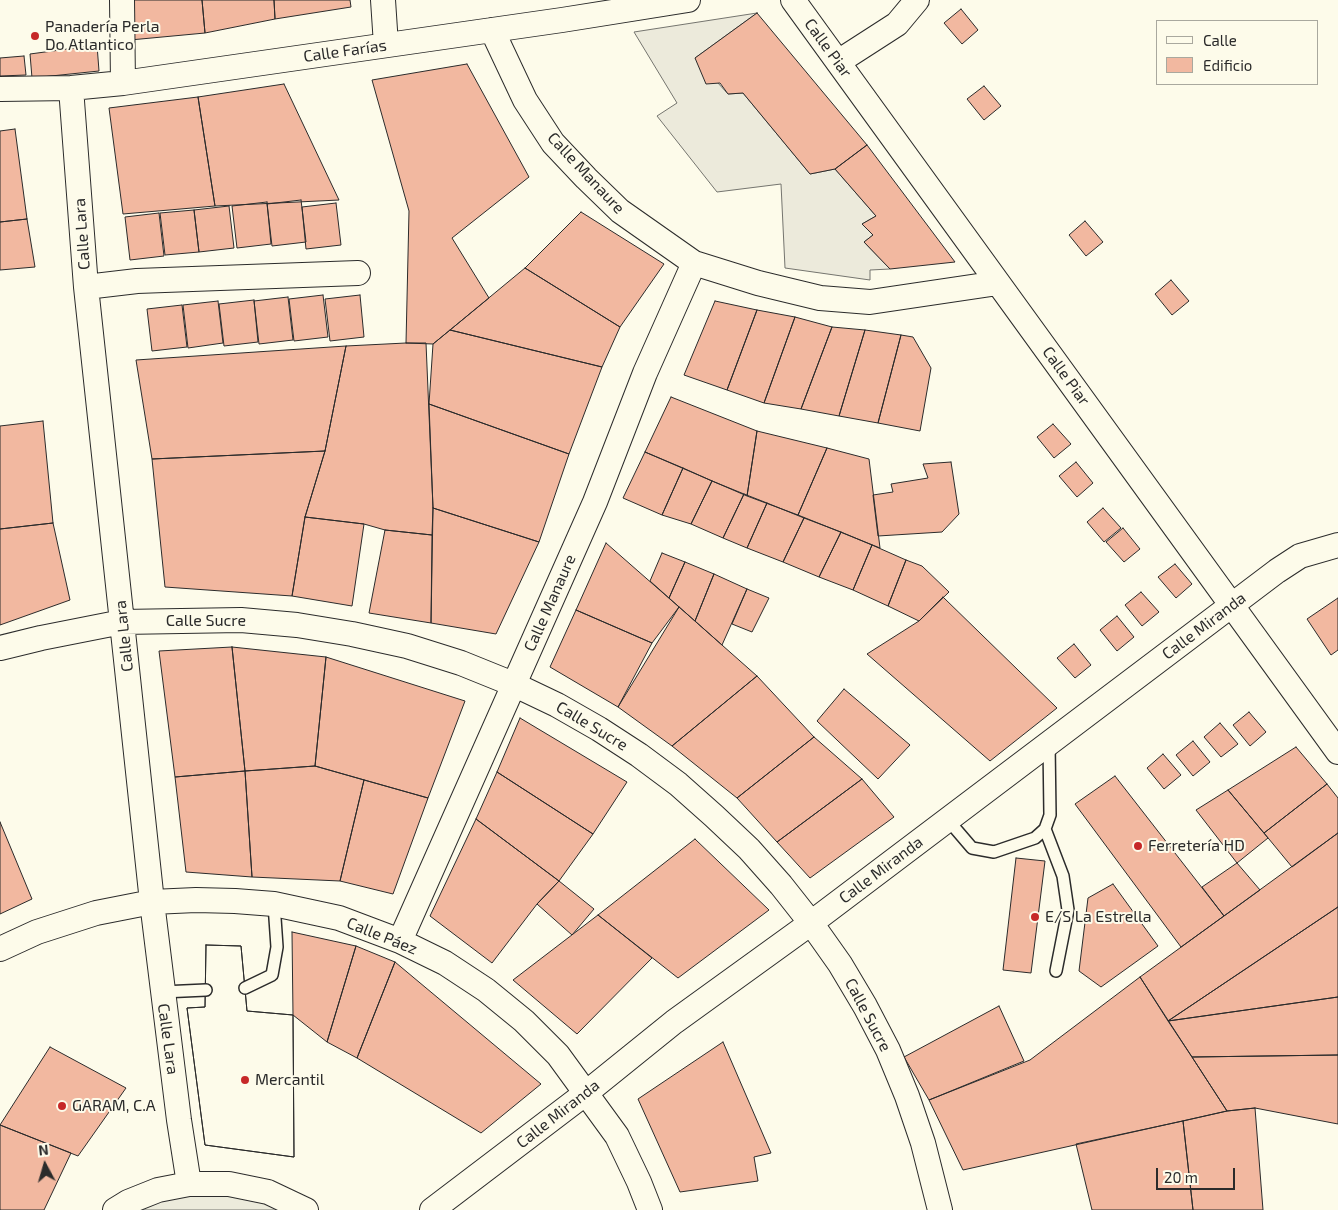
<!DOCTYPE html>
<meta charset="utf-8">
<style>
body{margin:0}
#map{position:relative;width:1338px;height:1210px;overflow:hidden;background:#fdfbea;font-family:"Exo 2",sans-serif}
canvas{display:block}
.legend{position:absolute;left:1156px;top:20px;width:162px;height:65px;box-sizing:border-box;background:#fdfbea;border:1px solid #a9a89e;margin:0;padding:6px 9px;list-style:none;font-size:15px;color:#2b2b2b}
.legend li{display:flex;align-items:center;gap:10px;height:25px}
.legend b{width:25px;border:1px solid #a9a89e}
.north{position:absolute;left:20px;top:1140px;width:50px;height:50px;-webkit-text-stroke:4px #fdfbea;paint-order:stroke;rotate:354deg;font-size:14px;font-weight:700;line-height:20px;text-align:center;color:#2b2b2b}
.north::after{content:'';display:block;margin:auto;width:18px;height:22px;background:#2b2b2b;clip-path:polygon(50% 0,100% 100%,50% 72%,0 100%)}
.scale{position:absolute;left:1156px;top:1168px;width:79px;height:22px;box-sizing:border-box;border:2px solid #2b2b2b;border-top:0;padding-left:6px;font-size:15px;line-height:18px;white-space:nowrap;color:#2b2b2b;-webkit-text-stroke:4px #fdfbea;paint-order:stroke}
</style>
<div id="map">
<canvas width="1338" height="1210"></canvas>
<ul class="legend">
<li><b style="height:6px;background:#fdfbea"></b>Calle</li>
<li><b style="height:14px;background:#f2b8a0"></b>Edificio</li>
</ul>
<div class="north">N</div>
<div class="scale">20 m</div>
</div>
<script>
const ctx = document.querySelector('canvas').getContext('2d');
ctx.lineJoin = 'round';
function fillPath(path, color) { ctx.fillStyle = color; ctx.fill(path, 'evenodd'); }
const shape = rows => new Path2D(rows.map(r => 'M' + r).join(''));
function strokePath(path, color, width, dash) { ctx.strokeStyle = color; ctx.lineWidth = width; ctx.lineCap = dash ? 'butt' : 'round'; ctx.setLineDash(dash || []); ctx.stroke(path); }
function write(font, color, halo, rows, align = 'center') {
  ctx.font = font + ' "Exo 2",sans-serif'; ctx.lineWidth = 4; ctx.setLineDash([]); ctx.textBaseline = 'middle'; ctx.strokeStyle = halo; ctx.fillStyle = color; for (const [text, x, y, turn = 0] of rows) {
    ctx.save(); ctx.translate(x, y); ctx.rotate((+turn || 0) * Math.PI / 180); ctx.textAlign = isNaN(turn) ? turn : align; if (halo) ctx.strokeText(text, 0, 0); ctx.fillText(text, 0, 0); ctx.restore();
  }
}
const green = shape([
 [189,1184,306,1210,115,1210,189,1184]
]);
const parking = shape([
 [757,13,695,58,728,94,743,93,810,174,835,169,876,216,862,224,873,235,864,242,890,269,870,270,870,280,785,268,781,184,717,192,657,116,677,103,634,32,757,13]
]);
const building = shape([
 [128,0,202,0,205,33,130,40,128,0],
 [202,0,274,0,275,19,205,33,202,0],
 [274,0,350,0,351,7,275,19,274,0],
 [961,9,978,30,962,44,944,23,961,9],
 [757,13,867,145,835,169,810,174,743,93,728,94,720,83,706,84,695,58,757,13],
 [97,45,99,71,32,78,30,54,97,45],
 [24,56,26,75,0,76,0,58,24,56],
 [467,64,529,177,452,238,489,298,433,344,406,343,409,211,372,80,467,64],
 [284,84,339,200,215,206,198,97,284,84],
 [984,86,1001,106,984,120,967,99,984,86],
 [198,97,215,206,123,214,109,108,198,97],
 [15,129,27,219,0,222,0,131,15,129],
 [867,145,955,262,890,269,864,242,873,235,862,224,876,216,835,169,867,145],
 [301,200,306,242,272,246,267,204,301,200],
 [267,202,271,244,237,248,232,206,267,202],
 [336,203,341,245,306,249,302,207,336,203],
 [229,206,234,248,199,252,194,210,229,206],
 [194,210,199,252,165,255,160,213,194,210],
 [581,212,664,264,620,327,525,268,581,212],
 [159,213,164,256,130,260,125,217,159,213],
 [27,219,35,267,0,270,0,222,27,219],
 [1085,221,1103,242,1086,256,1069,235,1085,221],
 [525,268,620,327,602,367,450,330,525,268],
 [1171,280,1189,301,1172,315,1155,294,1171,280],
 [323,295,328,337,294,341,289,299,323,295],
 [360,295,364,337,330,341,325,299,360,295],
 [288,297,293,340,259,344,254,301,288,297],
 [254,300,258,342,224,346,219,304,254,300],
 [218,301,223,343,188,348,183,305,218,301],
 [715,301,757,310,727,390,684,375,715,301],
 [182,305,187,347,152,351,147,309,182,305],
 [757,310,795,317,764,403,727,390,757,310],
 [795,317,832,327,801,409,764,403,795,317],
 [832,327,865,330,839,416,801,409,832,327],
 [450,330,602,367,569,454,429,404,433,344,450,330],
 [865,330,901,335,878,423,839,416,865,330],
 [901,335,913,337,931,368,920,431,878,423,901,335],
 [406,343,426,343,433,508,432,535,385,530,364,524,305,517,325,451,346,346,406,343],
 [346,346,325,451,152,459,136,360,346,346],
 [671,397,757,431,747,496,645,452,671,397],
 [429,404,569,454,539,542,433,508,429,404],
 [43,421,53,523,0,529,0,426,43,421],
 [1053,424,1071,444,1054,458,1037,437,1053,424],
 [757,431,827,448,798,515,747,496,757,431],
 [827,448,869,459,880,548,798,515,827,448],
 [325,451,305,517,292,596,165,587,152,459,325,451],
 [645,452,683,468,662,515,623,498,645,452],
 [951,462,959,514,942,532,878,536,873,495,893,492,891,484,928,478,923,464,951,462],
 [1076,462,1093,483,1077,497,1059,476,1076,462],
 [683,468,712,481,691,524,662,515,683,468],
 [712,481,744,494,723,538,691,524,712,481],
 [744,494,767,503,747,548,723,538,744,494],
 [767,503,804,518,783,562,747,548,767,503],
 [433,508,539,542,496,634,431,623,433,508],
 [1103,508,1121,528,1104,542,1087,522,1103,508],
 [305,517,364,524,352,606,292,596,305,517],
 [804,518,841,532,819,577,783,562,804,518],
 [53,523,70,600,0,625,0,529,53,523],
 [1123,528,1140,549,1124,562,1106,542,1123,528],
 [385,530,432,535,431,623,369,613,385,530],
 [841,532,872,545,853,590,819,577,841,532],
 [606,543,679,607,652,643,576,610,606,543],
 [872,545,906,560,888,606,853,590,872,545],
 [662,553,685,562,669,598,650,581,662,553],
 [906,560,922,566,949,592,919,621,888,606,906,560],
 [685,562,714,574,695,621,669,598,685,562],
 [1175,564,1192,584,1176,598,1158,577,1175,564],
 [714,574,747,589,722,645,695,621,714,574],
 [747,589,769,598,752,632,732,624,747,589],
 [1141,592,1159,612,1142,626,1125,605,1141,592],
 [943,597,1057,708,990,761,867,654,919,621,943,597],
 [1338,598,1338,650,1331,655,1307,619,1338,598],
 [679,607,757,676,672,746,618,707,679,607],
 [576,610,652,643,618,707,550,667,576,610],
 [1117,616,1134,637,1117,651,1100,630,1117,616],
 [1074,644,1091,665,1075,678,1057,658,1074,644],
 [232,647,326,657,315,766,245,771,232,647],
 [232,647,245,771,175,777,159,651,232,647],
 [326,657,465,701,428,798,315,766,326,657],
 [757,676,814,737,737,798,672,746,757,676],
 [844,689,910,745,878,779,817,721,844,689],
 [1249,712,1266,732,1250,746,1233,725,1249,712],
 [520,718,627,782,593,834,497,772,520,718],
 [1220,723,1238,744,1221,757,1204,737,1220,723],
 [814,737,862,779,777,842,737,798,814,737],
 [1193,741,1210,762,1193,776,1176,755,1193,741],
 [1296,747,1327,784,1264,833,1228,790,1296,747],
 [1163,754,1181,775,1164,789,1147,768,1163,754],
 [315,766,364,780,340,881,252,877,245,771,315,766],
 [245,771,252,877,186,872,175,777,245,771],
 [497,772,593,834,559,881,476,819,497,772],
 [1115,776,1224,916,1181,947,1075,804,1115,776],
 [862,779,894,817,810,878,777,842,862,779],
 [364,780,428,798,393,894,340,881,364,780],
 [1327,784,1338,798,1338,833,1292,867,1264,833,1327,784],
 [1228,790,1268,838,1237,863,1196,810,1228,790],
 [476,819,559,881,537,904,492,963,430,916,476,819],
 [0,822,32,899,0,914,0,822],
 [1338,833,1338,907,1168,1021,1140,977,1338,833],
 [695,839,769,910,678,978,598,915,695,839],
 [1016,858,1045,861,1031,973,1003,970,1016,858],
 [1237,863,1260,890,1224,916,1202,887,1237,863],
 [559,881,594,909,572,935,537,904,559,881],
 [1113,884,1158,946,1101,987,1079,971,1088,898,1113,884],
 [1338,907,1338,997,1168,1021,1338,907],
 [598,915,652,958,577,1034,513,980,598,915],
 [292,932,356,946,327,1042,293,1015,292,932],
 [206,945,241,946,247,1011,293,1015,294,1157,205,1145,187,1008,205,1007,206,945],
 [206,945,241,946,247,1011,293,1015,294,1157,205,1145,187,1008,205,1007,206,945],
 [356,946,395,962,357,1058,327,1042,356,946],
 [395,962,541,1084,481,1133,357,1058,395,962],
 [1140,977,1227,1111,963,1170,929,1100,1030,1060,1140,977],
 [1338,997,1338,1055,1192,1057,1168,1021,1338,997],
 [999,1006,1024,1061,929,1100,904,1057,999,1006],
 [723,1042,771,1153,754,1157,758,1181,680,1192,638,1099,723,1042],
 [50,1047,126,1088,78,1156,0,1125,50,1047],
 [1338,1055,1338,1124,1255,1108,1227,1111,1192,1057,1338,1055],
 [1255,1108,1263,1210,1193,1210,1183,1121,1227,1111,1255,1108],
 [1183,1121,1193,1210,1092,1210,1076,1144,1183,1121],
 [0,1125,71,1153,44,1210,0,1210,0,1125]
]);
const service = shape([
 [948,820,972,848,994,852,1035,838,1045,829,1050,815,1049,743],
 [1045,829,1063,876,1068,910,1056,971],
 [245,988,272,975,277,947,274,904],
 [162,992,206,990]
]);
const minor = shape([
 [122,0,123,83],
 [383,0,386,45],
 [793,0,1338,752],
 [492,30,525,100,553,143,586,178,620,211,694,263,758,283,820,298,870,302,998,283],
 [838,62,897,24,917,0],
 [71,88,86,287,152,902,179,1120,189,1184],
 [0,89,71,88,123,83,562,20,688,0],
 [86,287,137,281,358,273],
 [0,648,41,638,122,622,241,620,297,625,352,634,407,646,461,663,513,684,557,705,599,729,639,755,678,784,714,816,749,849,781,885,811,923,840,964,865,1006,888,1050,907,1096,923,1143,940,1210],
 [400,941,595,502,645,373,694,263],
 [0,949,37,932,96,913,152,902,196,900,235,901,274,904,339,918,400,941,445,963,486,990,524,1021,558,1055,617,1136,639,1182,650,1210],
 [115,1210,128,1202,158,1190,189,1184,229,1184,268,1192,306,1210],
 [432,1210,586,1093,674,1022,811,923,1277,571,1300,556,1338,545]
]);
const markers = [
 [35,36,5,"#c62828"],
 [1138,846,5,"#c62828"],
 [1035,917,5,"#c62828"],
 [245,1080,5,"#c62828"],
 [62,1106,5,"#c62828"]
];
const poiNames = [
 ["Panadería Perla",45,27],
 ["Do Atlantico",45,45],
 ["Ferretería HD",1148,846],
 ["E/S La Estrella",1045,917],
 ["Mercantil",255,1080],
 ["GARAM, C.A",72,1106]
];
const streetNames = [
 ["Calle Piar",828,48,54],
 ["Calle Farías",345,51,-8],
 ["Calle Manaure",586,173,47],
 ["Calle Lara",82,234,-94],
 ["Calle Piar",1066,376,54],
 ["Calle Manaure",550,603,-66],
 ["Calle Sucre",206,621],
 ["Calle Miranda",1204,626,-37],
 ["Calle Lara",124,636,-96],
 ["Calle Sucre",592,726,31],
 ["Calle Miranda",881,870,-37],
 ["Calle Páez",382,936,22],
 ["Calle Sucre",868,1015,62],
 ["Calle Lara",168,1039,82],
 ["Calle Miranda",558,1114,-38]
];
fillPath(green, '#ecebdb');
strokePath(green, '#74746e', 1);
fillPath(parking, '#eceadb');
strokePath(parking, '#74746e', 1);
fillPath(building, '#f2b8a0');
strokePath(building, '#2b2b2b', 1);
strokePath(service, '#2b2b2b', 14);
strokePath(minor, '#2b2b2b', 26);
strokePath(service, '#fdfbea', 11);
strokePath(minor, '#fdfbea', 24);
for (const [x, y, r, color] of markers) { const dot = new Path2D(); dot.arc(x, y, r, 0, 2 * Math.PI); ctx.fillStyle = color; ctx.fill(dot); strokePath(dot, '#fdfbea', 2); }
write('16px', '#2b2b2b', '#fdfbea', poiNames, 'left');
write('16px', '#2b2b2b', '#fdfbea', streetNames);
</script>
